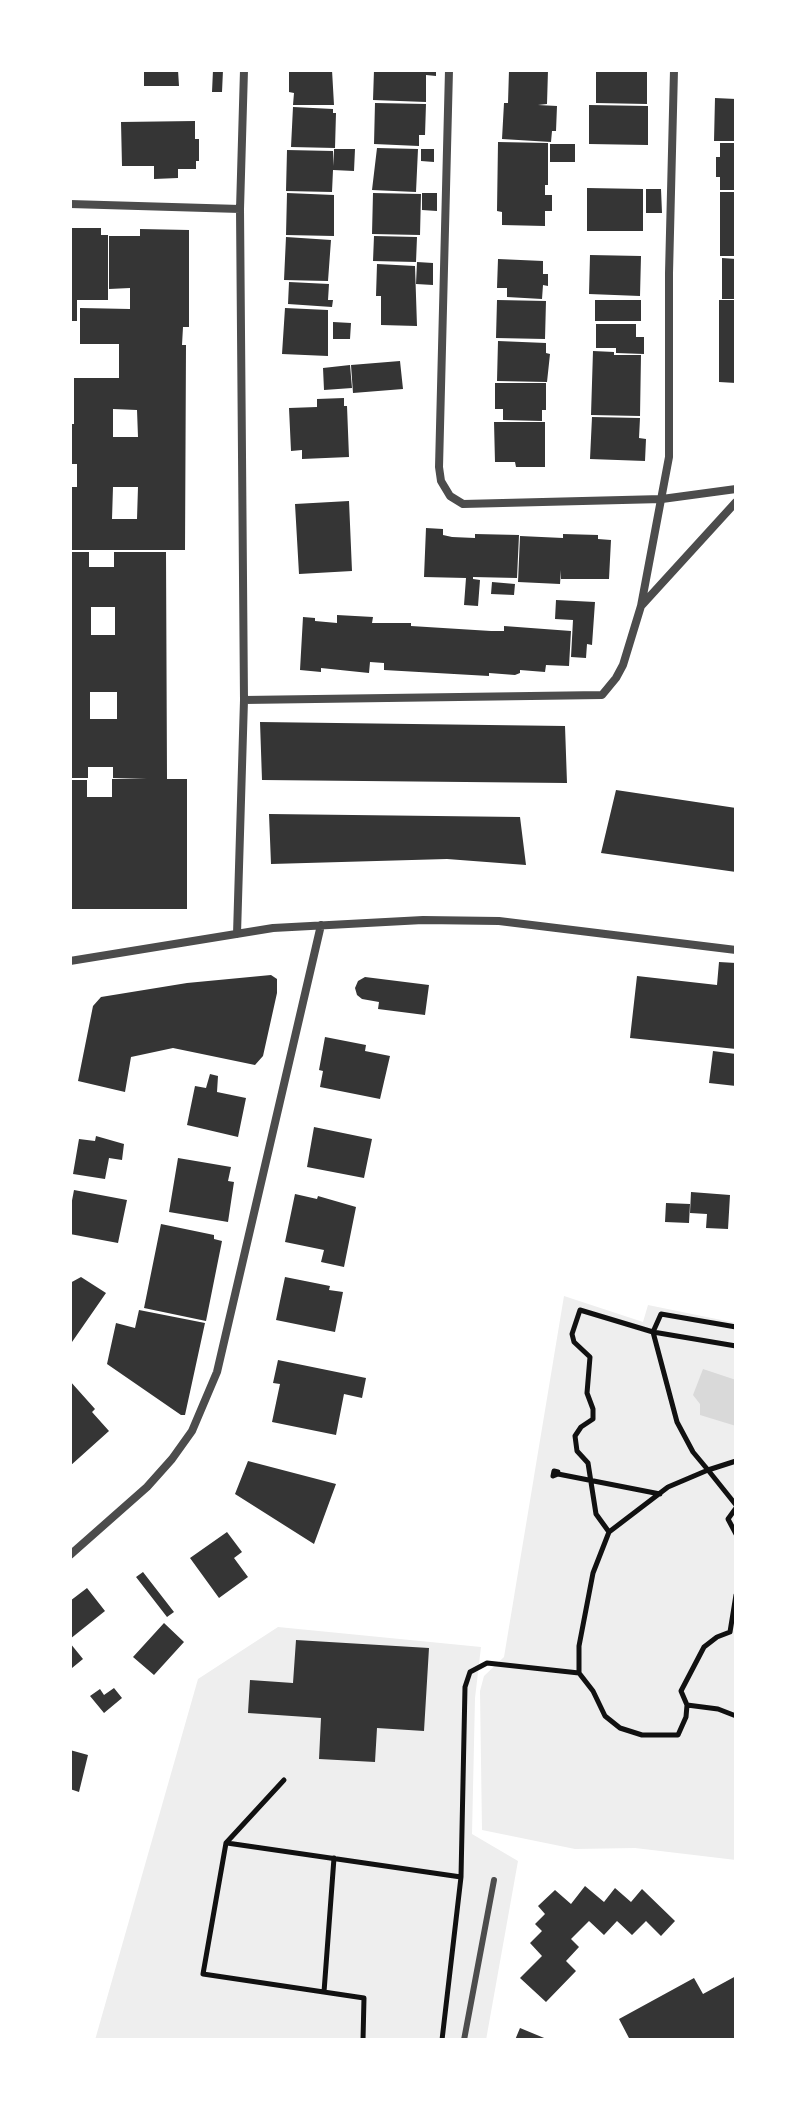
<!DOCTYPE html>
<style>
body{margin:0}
#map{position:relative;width:806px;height:2110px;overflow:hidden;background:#fff;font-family:"Space Grotesk",sans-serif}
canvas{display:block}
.frame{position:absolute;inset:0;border:72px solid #fff;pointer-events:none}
</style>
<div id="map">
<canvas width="806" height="2110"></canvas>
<div class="frame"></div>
</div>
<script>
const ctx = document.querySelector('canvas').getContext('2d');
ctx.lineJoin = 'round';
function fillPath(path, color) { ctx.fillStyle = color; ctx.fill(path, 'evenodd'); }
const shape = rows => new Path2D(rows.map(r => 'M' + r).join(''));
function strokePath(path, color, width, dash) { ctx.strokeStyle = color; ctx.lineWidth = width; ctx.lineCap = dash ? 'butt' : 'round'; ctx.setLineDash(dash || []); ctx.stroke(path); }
const green = shape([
 [564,1296,643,1322,648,1305,736,1323,736,1860,635,1848,575,1849,482,1830,480,1691,484,1676,504,1657],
 [278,1627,481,1647,475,1698,472,1834,518,1861,486,2040,95,2040,198,1679]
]);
const water = shape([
 [703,1369,736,1380,736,1426,700,1415,700,1404,693,1395]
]);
const building = shape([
 [144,70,178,70,179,86,144,86],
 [213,70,223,70,222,92,212,92],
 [289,70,332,70,334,105,293,105,294,93,289,92],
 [374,70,436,70,436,76,426,75,426,102,373,100],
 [509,70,548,70,547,104,538,105,557,106,556,131,552,131,551,142,502,139,504,103,508,103],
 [596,70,647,70,647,104,596,103],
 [715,98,736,99,736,141,714,141],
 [375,103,426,104,425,135,419,135,419,146,374,144],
 [589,105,648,106,648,145,589,144],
 [293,107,333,109,333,113,336,113,335,148,291,147],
 [195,121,195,139,199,139,199,161,196,161,196,169,178,169,178,178,154,179,154,166,122,166,121,122],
 [498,142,548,143,548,185,545,185,545,195,552,195,552,211,545,211,545,226,502,225,502,212,497,211],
 [720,143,736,143,736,190,720,190,720,177,716,177,716,157,720,157],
 [550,144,575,144,575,162,550,162],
 [377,148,418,149,416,192,372,190],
 [334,149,355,149,354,171,333,170,332,192,286,191,287,150,333,151,334,166],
 [421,149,434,149,434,162,421,161],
 [587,188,643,189,643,231,587,231],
 [646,189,661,189,662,213,646,213],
 [720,192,736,192,736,256,720,256],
 [287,193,334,195,334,236,286,235],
 [373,193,421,194,420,235,372,234],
 [422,193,437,193,437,211,422,210],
 [70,228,101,228,101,235,108,235,108,300,77,300,77,321,70,321],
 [140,229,189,230,189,327,183,327,182,345,186,345,185,550,70,550,70,487,77,487,77,464,70,464,70,424,74,424,74,378,119,378,119,344,80,344,80,308,130,309,130,288,109,289,109,236,140,236],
 [113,409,137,410,138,437,113,437],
 [113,487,138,487,137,519,112,519],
 [374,236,417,237,416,262,373,261],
 [286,237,331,240,328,281,284,280],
 [590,255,641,256,640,296,589,294],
 [722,258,736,259,736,299,722,299],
 [498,259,543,261,543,274,548,274,548,286,543,285,542,299,507,297,507,288,497,288],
 [417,262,433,263,433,285,416,284],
 [377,264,415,266,417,326,381,325,381,296,376,296],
 [289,282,329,284,328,300,333,300,332,307,288,304],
 [497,300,546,301,545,339,496,338],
 [595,300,641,300,641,321,595,321],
 [719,300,736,300,736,383,719,382],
 [285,308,328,310,328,356,282,354],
 [333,322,351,323,350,339,333,339],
 [596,324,636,324,636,337,644,337,644,354,616,353,616,348,596,348],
 [498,341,546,343,546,353,550,354,547,382,497,381],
 [593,351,614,352,614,355,641,355,640,416,591,415],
 [400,361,403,389,353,393,351,365],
 [350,365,352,388,324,390,323,368],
 [495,383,546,383,546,410,542,410,542,421,503,420,503,409,495,409],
 [344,398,344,406,347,406,349,457,302,459,302,450,291,451,289,408,317,407,317,399],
 [592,417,640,418,639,438,646,439,645,461,590,459],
 [494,422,545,422,545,467,516,467,515,462,495,462],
 [349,501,352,571,299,574,295,504],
 [426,528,443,529,443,535,452,537,475,538,475,534,519,535,517,578,473,577,473,579,480,580,478,606,464,605,466,578,424,577],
 [563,534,598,535,598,539,611,540,609,579,561,579,561,570,560,584,518,582,520,536,563,538],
 [70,552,89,552,89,567,114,567,114,552,166,552,167,779,187,779,187,909,70,909,70,780,87,780,87,797,112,797,112,779,147,778,113,778,113,767,88,767,88,778,70,778],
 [91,607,115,607,115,635,91,635],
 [90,692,117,692,117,719,90,719],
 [492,582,515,584,514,595,491,594],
 [556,600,595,602,592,645,587,644,586,658,571,657,573,620,555,619],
 [337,615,373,617,372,623,411,623,411,626,491,631,504,631,504,626,571,631,569,666,546,665,545,672,520,670,520,673,515,675,489,673,489,676,384,670,384,663,370,662,369,673,321,668,321,672,300,670,303,617,315,618,315,621,337,623],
 [260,722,565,726,567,783,262,780],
 [616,790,736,808,736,872,601,853],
 [269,814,520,817,526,865,447,859,271,864],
 [719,962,736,963,736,1049,630,1038,637,976,717,985],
 [271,975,277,979,277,993,263,1056,255,1065,173,1048,131,1057,125,1092,78,1081,93,1006,101,997,187,983],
 [365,977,429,985,425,1015,378,1009,379,1002,362,999,357,995,355,988,358,981],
 [325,1037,366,1045,365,1051,390,1056,380,1099,320,1087,323,1071,319,1070],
 [713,1051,736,1054,736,1086,709,1083],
 [210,1074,218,1076,217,1092,246,1098,238,1137,187,1125,195,1086,206,1088],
 [314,1127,372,1139,364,1178,307,1167],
 [96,1136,124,1144,122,1160,109,1158,105,1179,73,1174,79,1139,95,1141],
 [178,1158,231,1167,228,1181,234,1182,228,1222,169,1212],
 [74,1190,127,1200,118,1243,70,1234,70,1211],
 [691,1192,730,1195,728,1229,706,1228,707,1214,690,1213],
 [295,1194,317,1199,318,1196,356,1207,344,1267,321,1262,324,1250,285,1242],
 [666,1203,690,1204,689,1223,665,1222],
 [161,1224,214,1235,214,1239,222,1241,206,1321,144,1308],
 [81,1277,106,1293,72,1342,70,1341,70,1283],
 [285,1277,330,1286,329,1290,343,1292,335,1332,276,1320],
 [139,1310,205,1323,185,1415,181,1415,107,1364,116,1323,135,1328],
 [278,1360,366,1378,362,1398,344,1394,336,1435,272,1422,280,1384,273,1383],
 [70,1381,95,1409,92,1412,109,1431,70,1466],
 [248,1461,336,1484,314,1544,235,1494],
 [227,1532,242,1552,234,1558,248,1577,219,1598,190,1558],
 [143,1572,174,1612,167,1617,136,1577],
 [87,1588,105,1611,70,1639,70,1601],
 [164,1623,184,1642,154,1675,133,1657],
 [296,1640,429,1648,424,1731,377,1728,375,1762,319,1759,321,1718,248,1713,250,1680,293,1683],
 [70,1643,83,1659,72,1668,70,1666],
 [114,1688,122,1698,104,1713,90,1696,100,1689,104,1695],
 [70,1750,88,1755,79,1792,70,1789],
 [585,1886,604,1902,615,1888,631,1902,642,1889,675,1921,661,1936,646,1921,632,1935,617,1921,604,1935,589,1921,571,1939,579,1947,566,1961,576,1971,546,2002,520,1978,542,1956,530,1943,542,1931,535,1924,545,1914,538,1906,555,1890,571,1904],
 [736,1976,736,2040,630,2040,619,2019,694,1978,703,1994],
 [520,2028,549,2040,515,2040]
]);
const path = shape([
 [736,1327,661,1314,653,1332,580,1310,572,1334,574,1342,590,1357,587,1393,593,1409,593,1419,581,1427,575,1436,577,1451,588,1463,596,1514,609,1532,593,1573,579,1646,579,1673,593,1691,605,1716,620,1728,642,1735,678,1735,686,1717,687,1705,718,1709,736,1716],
 [736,1461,708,1470,736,1505],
 [558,1474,558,1472,554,1471,553,1476,558,1474,660,1494],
 [736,1508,728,1519,736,1534],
 [609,1532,668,1487,708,1470,693,1452,677,1422,653,1332,736,1346],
 [687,1705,681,1691,704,1647,717,1637,730,1632,736,1595],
 [284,1780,226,1843,203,1974,364,1998,363,2040],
 [227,1843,461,1877],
 [324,1992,334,1858],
 [442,2040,461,1877,465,1687,470,1672,487,1663,579,1673]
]);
const service = shape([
 [464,2040,494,1880]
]);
const minor = shape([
 [449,70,439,467,441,481,450,496,463,504,662,499,736,489],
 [70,204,240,209],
 [642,605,736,502],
 [244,700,602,695,616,678,623,665,641,606,669,457,669,273,674,70],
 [237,934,244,700,240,209,244,70],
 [70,961,273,928,423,920,499,921,736,950],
 [70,1555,147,1487,172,1459,192,1431,217,1372,321,925]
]);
fillPath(green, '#eee');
fillPath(water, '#d9d9d9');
fillPath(building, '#353535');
strokePath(path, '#111', 5);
strokePath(service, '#4c4c4c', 6);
strokePath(minor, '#4c4c4c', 8);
</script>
